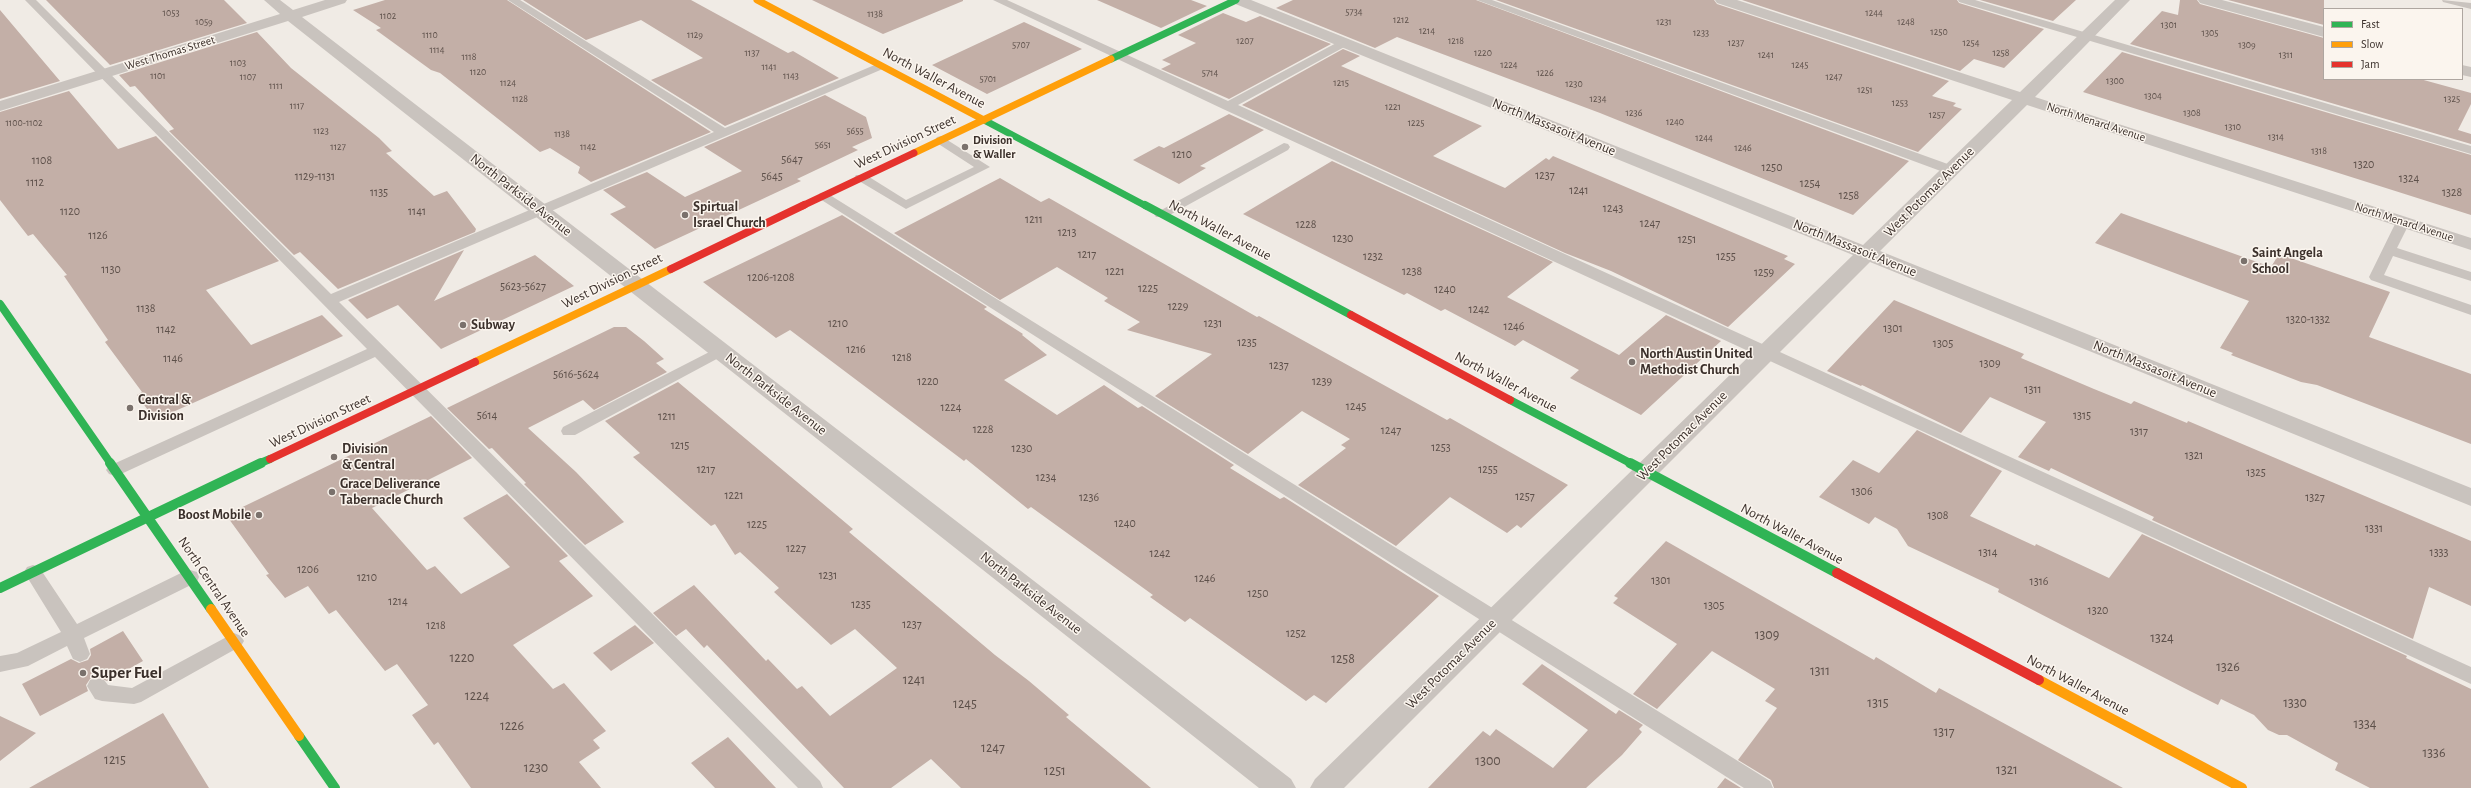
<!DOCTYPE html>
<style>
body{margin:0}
#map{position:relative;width:2471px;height:788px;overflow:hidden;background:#f0ebe5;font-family:"Alegreya Sans",sans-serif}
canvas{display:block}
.legend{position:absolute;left:2323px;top:8px;width:140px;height:72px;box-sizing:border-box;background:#fbf5ee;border:1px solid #aea6a0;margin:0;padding:5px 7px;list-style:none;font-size:12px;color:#3b302b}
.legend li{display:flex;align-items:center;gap:8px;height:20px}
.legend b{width:20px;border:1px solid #aea6a0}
</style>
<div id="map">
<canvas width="2471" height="788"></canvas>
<ul class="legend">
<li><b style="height:5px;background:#30b455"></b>Fast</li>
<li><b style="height:5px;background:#ff9f0a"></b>Slow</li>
<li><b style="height:5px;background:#e5322d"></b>Jam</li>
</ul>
</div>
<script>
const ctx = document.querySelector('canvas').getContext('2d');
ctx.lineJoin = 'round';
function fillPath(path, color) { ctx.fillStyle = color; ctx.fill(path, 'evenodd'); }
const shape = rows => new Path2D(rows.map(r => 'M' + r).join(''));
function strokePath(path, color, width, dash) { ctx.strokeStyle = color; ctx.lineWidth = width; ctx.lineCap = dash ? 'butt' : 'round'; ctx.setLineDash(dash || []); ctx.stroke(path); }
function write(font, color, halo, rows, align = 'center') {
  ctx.font = font + ' "Alegreya Sans",sans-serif'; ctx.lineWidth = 3; ctx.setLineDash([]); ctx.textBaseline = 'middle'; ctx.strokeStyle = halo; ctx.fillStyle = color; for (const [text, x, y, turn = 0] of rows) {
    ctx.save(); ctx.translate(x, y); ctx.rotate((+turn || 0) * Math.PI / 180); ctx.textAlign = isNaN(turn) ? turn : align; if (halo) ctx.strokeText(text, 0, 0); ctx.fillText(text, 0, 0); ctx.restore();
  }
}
const building = shape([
 [46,0,224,0,247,23,110,65],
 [385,0,507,0,711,132,591,182,578,173,580,167,550,148,540,152,440,73,431,70,376,30,381,28,353,10],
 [523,0,691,0,788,53,793,51,839,78,725,126,651,80,703,58,641,20,586,40],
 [812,0,963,0,963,1,883,34],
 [1097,0,1191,0,1207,6,1161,28],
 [1293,0,1476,0,1909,161,1853,215,1600,113,1397,37,1375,48,1276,8],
 [1496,0,1714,0,1717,4,1949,81,1932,96,1956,103,1953,106,1962,109,1918,152],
 [1742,0,1957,0,1959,3,2044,29,2004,68,1974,59,1960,71],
 [1980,0,2076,0,2053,21],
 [2180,0,2197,0,2200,4,2324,38,2324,79,2420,79,2471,93,2471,104,2458,130,2471,134,2471,144,2130,44,2162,11,2178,15],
 [2228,0,2324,0,2324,25],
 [0,10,60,81,0,99],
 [1223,13,1246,22,1260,16,1331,44,1229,99,1161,69,1171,64,1162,60,1196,43,1178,35],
 [1024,22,1082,49,987,94,932,65],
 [257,32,291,68,379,138,392,151,386,153,434,196,447,191,476,229,475,232,338,289,300,252,294,255,169,131,174,129,135,86,130,87,119,75],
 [1343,49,1360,56,1341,66,1482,126,1433,156,1505,188,1546,158,1549,160,1553,156,1788,256,1784,259,1795,264,1728,327,1611,271,1565,253,1242,105],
 [2122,52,2471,155,2471,215,2083,92],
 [69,91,118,149,156,136,279,261,206,290,251,345,322,315,343,336,155,420,137,395,142,392,105,342,108,340,64,276,67,275,33,234,28,236,0,200,0,112],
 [825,95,866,117,872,138,852,147,858,150,797,179,801,181,655,249,610,214,626,207,603,190,647,172,685,197,742,171,704,147],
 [1229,114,1264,130,1200,166,1206,168,1179,184,1133,160,1159,146,1164,148],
 [1332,161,1553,262,1507,297,1619,355,1666,315,1721,341,1641,415,1570,378,1579,370,1523,340,1515,346,1445,309,1441,311,1407,293,1404,295,1243,214],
 [1000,178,1041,202,1049,198,1257,317,1259,316,1447,420,1450,418,1568,485,1521,528,1517,525,1507,533,1450,497,1396,546,1298,485,1346,448,1341,445,1350,439,1302,411,1248,454,1155,396,1212,354,1127,330,1140,322,1104,301,1108,298,1057,267,1000,300,894,233],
 [2121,213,2271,267,2279,254,2390,292,2369,337,2471,374,2471,444,2317,385,2301,382,2231,355,2233,353,2220,348,2249,301,2095,243],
 [842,215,987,307,984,309,1023,334,1022,335,1047,355,1004,380,1057,415,1104,385,1138,408,1142,406,1234,465,1230,468,1280,499,1284,497,1439,596,1326,703,1314,695,1306,701,1190,618,1185,622,1150,597,1153,595,1031,507,1028,509,966,459,964,461,790,330,776,338,703,282],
 [464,250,434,301,535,255,574,286,441,349,398,305,367,319,348,300],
 [1894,300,2024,354,2021,358,2094,389,2131,404,2134,401,2187,423,2188,421,2471,541,2471,606,2429,587,2413,639,2152,520,2154,517,2051,468,2049,471,2018,457,2046,422,1990,397,1961,433,1862,385,1861,386,1827,371],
 [614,327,626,327,644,341,664,359,656,363,667,372,594,410,583,400,528,428,576,472,624,522,585,545,524,484,526,483,492,448,489,449,447,408],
 [678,382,853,529,849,532,995,655,1029,681,1069,715,1066,717,1151,788,961,788,931,759,891,788,844,788,707,645,704,648,686,629,676,636,653,613,694,585,766,661,768,659,797,689,802,686,830,716,897,668,855,629,831,645,774,592,779,588,740,552,735,555,715,524,711,526,633,457,640,453,605,421],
 [431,416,472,458,372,508,427,570,435,566,461,594,510,567,463,518,507,494,568,556,559,561,593,596,513,645,553,689,564,683,606,731,593,740,600,748,579,762,601,788,471,788,438,742,434,745,412,715,428,705,397,664,385,671,336,610,329,614,308,586,285,598,266,575,269,574,226,515],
 [1917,430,2002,471,1970,516,2035,546,2036,544,2109,578,2142,534,2407,656,2406,658,2471,689,2471,788,2370,788,2335,770,2338,763,2287,735,2279,735,2268,730,2254,715,2221,699,2218,705,2190,691,1998,592,1999,589,1908,546,1897,529,1875,517,1869,524,1819,497,1853,460,1879,473],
 [1666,541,1874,660,1876,657,1936,693,1939,688,2123,788,1774,788,1771,780,1738,760,1777,708,1765,701,1775,689,1712,651,1657,709,1633,694,1677,644,1613,603,1618,598,1614,596],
 [635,625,654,643,611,671,593,653],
 [123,631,143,661,107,681,97,677,90,679,86,685,88,691,40,716,22,684,71,659,79,663,88,660,91,655,90,649],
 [1542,664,1616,714,1619,710,1643,725,1639,729,1642,732,1622,755,1586,788,1428,788,1483,731,1490,736,1496,729,1553,768,1588,730,1522,684],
 [163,713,209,788,29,788,79,760],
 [0,716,36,733,0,761],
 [728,737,776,788,715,788,691,763],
 [1725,778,1741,788,1717,788]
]);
const lane = shape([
 [25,0,36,0,331,294,714,132,508,0,520,0,725,128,877,64,885,64,885,68,339,302,820,781,823,788,798,788,375,357,121,474,115,476,109,474,106,470,109,466,367,349,25,0],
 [993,0,1007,0,1228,101,1340,41,1348,41,1348,45,1238,105,2471,667,2471,684,1223,109,993,0],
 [1477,0,1492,0,1956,167,1958,170,1951,174,1946,173,1477,0],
 [1958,0,1975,0,2471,146,2471,154,1959,2,1958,0],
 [2442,0,2471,3,2471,9,2443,2,2442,0],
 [941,136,990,167,906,209,854,178,856,175,866,175,906,200,974,167,937,143,935,140,937,137,941,136],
 [1284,143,1288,144,1290,147,1288,150,1166,217,1156,217,1154,214,1284,143],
 [825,192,1770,781,1773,788,1744,788,820,199,818,196,820,193,825,192],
 [2403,218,2410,222,2397,248,2471,272,2471,281,2393,256,2384,275,2471,305,2471,315,2371,280,2369,277,2396,222,2403,218],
 [721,346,729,351,726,354,575,435,563,435,561,431,563,427,721,346],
 [33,565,39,567,77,624,183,572,190,570,197,572,199,577,197,582,84,638,90,654,87,659,80,662,73,659,67,646,28,666,0,672,0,656,17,653,61,632,24,572,27,567,33,565],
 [234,633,241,636,244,641,241,646,141,702,134,704,102,701,95,699,87,686,90,680,97,678,104,680,108,685,132,688,234,633]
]);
const street = shape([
 [264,0,280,0,293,10,325,0,347,0,345,3,302,17,1291,779,1296,788,1259,788,288,21,0,111,0,101,280,14,264,0],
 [1231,0,1251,0,1863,245,2012,100,1717,3,1715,0,1737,0,2020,92,2115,0,2130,0,2035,97,2471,238,2471,250,2027,105,1880,251,2471,488,2471,506,1870,262,1344,788,1310,788,1315,779,1853,255,1233,3,1231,0],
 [2198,0,2222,0,2324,27,2324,37,2200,3,2198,0],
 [2462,65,2471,67,2471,77,2462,75,2462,65]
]);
const fastFar2 = shape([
 [1111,59,1236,0],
 [984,120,1146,206]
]);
const fastFar1 = shape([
 [1145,205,1351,315],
 [0,304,111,464],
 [1510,400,1632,464],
 [258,464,270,459]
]);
const fast = shape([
 [110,463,211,609],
 [1630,463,1837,573],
 [0,588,261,463],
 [299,736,335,788]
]);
const slowFar2 = shape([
 [757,0,984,120],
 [914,153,1111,59]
]);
const slowFar1 = shape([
 [475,362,671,269]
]);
const slow = shape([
 [211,609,299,736],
 [2039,680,2242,788]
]);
const jamFar2 = shape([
 [802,206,914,153]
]);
const jamFar1 = shape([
 [671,269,804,205],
 [1351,315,1510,400],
 [270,459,475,362]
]);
const jam = shape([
 [1837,573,2039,680]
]);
const markers = [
 [965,147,4,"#7a716c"],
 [685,215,4,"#7a716c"],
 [2244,261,4,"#7a716c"],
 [463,325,4,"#7a716c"],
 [1632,362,4,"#7a716c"],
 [130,408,4,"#7a716c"],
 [334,457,4,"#7a716c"],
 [332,492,4,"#7a716c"],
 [259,515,4,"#7a716c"],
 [83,673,4,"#7a716c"]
];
const farNumbernames = [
 ["5734",1354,12],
 ["1053",171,13],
 ["1244",1874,13],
 ["1138",875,14],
 ["1102",388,16],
 ["1212",1401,20],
 ["1059",204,22],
 ["1231",1664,22],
 ["1248",1906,22],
 ["1301",2169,25],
 ["1214",1427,31],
 ["1250",1939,32],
 ["1233",1701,33],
 ["1305",2210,33],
 ["1110",430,35],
 ["1129",695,35],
 ["1207",1245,41],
 ["1218",1456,41],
 ["1237",1736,43],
 ["1254",1971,43],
 ["5707",1021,45],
 ["1309",2247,45],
 ["1114",437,50],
 ["1137",752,53],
 ["1220",1483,53],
 ["1258",2001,53],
 ["1241",1766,55],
 ["1311",2286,55],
 ["1118",469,57],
 ["1103",238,63],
 ["1224",1509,65],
 ["1245",1800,65],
 ["1141",769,67],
 ["1120",478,72],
 ["5714",1210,73],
 ["1226",1545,73],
 ["1101",158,76],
 ["1143",791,76],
 ["1107",248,77],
 ["1247",1834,77],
 ["5701",988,79],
 ["1300",2115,81],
 ["1124",508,83],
 ["1215",1341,83],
 ["1230",1574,84],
 ["1111",276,86],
 ["1251",1865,90],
 ["1304",2153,96],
 ["1128",520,99],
 ["1234",1598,99],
 ["1325",2452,99],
 ["1253",1900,103],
 ["1117",297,106],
 ["1221",1393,107],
 ["1236",1634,113],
 ["1308",2192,113],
 ["1257",1937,115],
 ["1240",1675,122],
 ["1100-1102",24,123],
 ["1225",1416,123],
 ["1310",2233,127],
 ["1123",321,131],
 ["5655",855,131],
 ["1138",562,134],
 ["1314",2276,137],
 ["1244",1704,138],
 ["5651",823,145],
 ["1127",338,147],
 ["1142",588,147],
 ["1246",1743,148],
 ["1318",2319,151]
];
const farStreetnames = [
 ["West Thomas Street",170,53,-17],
 ["North Menard Avenue",2096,122,18],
 ["North Menard Avenue",2404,222,18]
];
const farPoinames = [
 ["Division",973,140],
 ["& Waller",973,154]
];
const numberNames = [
 ["1210",1182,154],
 ["5647",792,159],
 ["1108",42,160],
 ["1320",2364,164],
 ["1250",1772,167],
 ["1237",1545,175],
 ["1129-1131",315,176],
 ["5645",772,176],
 ["1324",2409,178],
 ["1112",35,182],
 ["1254",1810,183],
 ["1241",1579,190],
 ["1135",379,192],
 ["1328",2452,192],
 ["1258",1849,195],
 ["1243",1613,208],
 ["1120",70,211],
 ["1141",417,211],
 ["1211",1034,219],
 ["1247",1650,223],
 ["1228",1306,224],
 ["1213",1067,232],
 ["1126",98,235],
 ["1230",1343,238],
 ["1251",1687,239],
 ["1217",1087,254],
 ["1232",1373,256],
 ["1255",1726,256],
 ["1130",111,269],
 ["1221",1115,271],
 ["1238",1412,271],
 ["1259",1764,272],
 ["1206-1208",771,277],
 ["5623-5627",523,286],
 ["1225",1148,288],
 ["1240",1445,289],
 ["1229",1178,306],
 ["1138",146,308],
 ["1242",1479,309],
 ["1320-1332",2308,319],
 ["1210",838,323],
 ["1231",1213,323],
 ["1246",1514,326],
 ["1301",1893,328],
 ["1142",166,329],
 ["1235",1247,342],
 ["1305",1943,343],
 ["1216",856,349],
 ["1218",902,357],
 ["1146",173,358],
 ["1309",1990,363],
 ["1237",1279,365],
 ["5616-5624",576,374],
 ["1220",928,381],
 ["1239",1322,381],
 ["1311",2033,389],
 ["1245",1356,406],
 ["1224",951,407],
 ["5614",487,415],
 ["1315",2082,415],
 ["1211",667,416],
 ["1228",983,429],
 ["1247",1391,430],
 ["1317",2139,431],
 ["1215",680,445],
 ["1253",1441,447],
 ["1230",1022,448],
 ["1321",2194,455],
 ["1217",706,469],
 ["1255",1488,469],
 ["1325",2256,472],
 ["1234",1046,477],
 ["1306",1862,491],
 ["1221",734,495],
 ["1257",1525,496],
 ["1236",1089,497],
 ["1327",2315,497],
 ["1308",1938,515],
 ["1240",1125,523],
 ["1225",757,524],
 ["1331",2374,528],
 ["1227",796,548],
 ["1314",1988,552],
 ["1333",2439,552],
 ["1242",1160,553],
 ["1206",308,569],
 ["1231",828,575],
 ["1210",367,577],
 ["1246",1205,578],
 ["1301",1661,580],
 ["1316",2039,581],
 ["1250",1258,593],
 ["1214",398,601],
 ["1235",861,604],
 ["1305",1714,605],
 ["1320",2098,610],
 ["1237",912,624],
 ["1218",436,625],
 ["1252",1296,633]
];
const streetNames = [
 ["North Waller Avenue",934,78,28],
 ["North Massasoit Avenue",1554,127,22],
 ["West Division Street",905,142,-25],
 ["West Potomac Avenue",1929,192,-45],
 ["North Parkside Avenue",521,195,38],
 ["North Waller Avenue",1220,230,28],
 ["North Massasoit Avenue",1855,248,22],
 ["West Division Street",612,281,-26],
 ["North Massasoit Avenue",2155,369,22],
 ["North Waller Avenue",1506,382,28],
 ["North Parkside Avenue",776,394,38],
 ["West Division Street",320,421,-25],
 ["West Potomac Avenue",1682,436,-45],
 ["North Waller Avenue",1792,534,28],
 ["North Central Avenue",214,587,56],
 ["North Parkside Avenue",1031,593,38],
 ["West Potomac Avenue",1451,664,-45],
 ["North Waller Avenue",2078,685,28]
];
const poiNames = [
 ["Spirtual",693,207],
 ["Israel Church",693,223],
 ["Saint Angela",2252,253],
 ["School",2252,269],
 ["Subway",471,325],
 ["North Austin United",1640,354],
 ["Methodist Church",1640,370],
 ["Central &",138,400],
 ["Division",138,416],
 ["Division",342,449],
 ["& Central",342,465],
 ["Grace Deliverance",340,484],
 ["Tabernacle Church",340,500],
 ["Boost Mobile",251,515,"right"]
];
const nearNumbernames = [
 ["1309",1767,635],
 ["1324",2162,638],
 ["1220",462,658],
 ["1258",1343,659],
 ["1326",2228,667],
 ["1311",1820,671],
 ["1241",914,680],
 ["1224",477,696],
 ["1315",1878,703],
 ["1330",2295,703],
 ["1245",965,704],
 ["1334",2365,724],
 ["1226",512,726],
 ["1317",1944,732],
 ["1247",993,748],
 ["1336",2434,753],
 ["1215",115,760],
 ["1300",1488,761],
 ["1230",536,768],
 ["1321",2007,770],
 ["1251",1055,771]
];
const nearPoinames = [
 ["Super Fuel",91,673]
];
fillPath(building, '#c3afa7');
fillPath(lane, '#c9c3be');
fillPath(street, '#c9c3be');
strokePath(fastFar2, '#30b455', 7);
strokePath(fastFar1, '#30b455', 8);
strokePath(fast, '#30b455', 10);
strokePath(slowFar2, '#ff9f0a', 7);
strokePath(slowFar1, '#ff9f0a', 8);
strokePath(slow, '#ff9f0a', 10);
strokePath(jamFar2, '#e5322d', 7);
strokePath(jamFar1, '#e5322d', 8);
strokePath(jam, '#e5322d', 10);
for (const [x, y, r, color] of markers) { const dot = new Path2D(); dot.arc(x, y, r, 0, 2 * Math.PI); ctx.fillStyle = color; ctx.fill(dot); strokePath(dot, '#fbf5ee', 1.5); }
write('10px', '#5d504a', null, farNumbernames);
write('12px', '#3b302b', '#fbf5ee', farStreetnames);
write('bold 12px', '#3b302b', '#fbf5ee', farPoinames, 'left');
write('12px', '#5d504a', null, numberNames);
write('14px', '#3b302b', '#fbf5ee', streetNames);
write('bold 14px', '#3b302b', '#fbf5ee', poiNames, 'left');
write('14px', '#5d504a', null, nearNumbernames);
write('bold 17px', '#3b302b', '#fbf5ee', nearPoinames, 'left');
</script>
